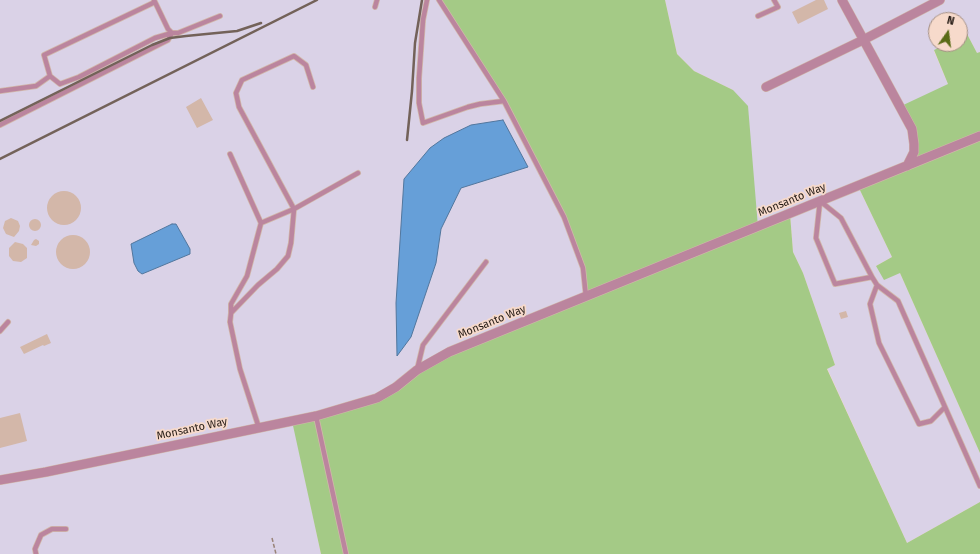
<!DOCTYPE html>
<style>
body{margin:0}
#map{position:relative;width:980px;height:554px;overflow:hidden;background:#f7dacb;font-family:"Fira Sans",sans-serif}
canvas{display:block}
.north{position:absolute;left:928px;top:12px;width:40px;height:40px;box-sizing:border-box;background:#f7dacb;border:1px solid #a38e82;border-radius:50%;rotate:14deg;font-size:11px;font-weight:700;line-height:16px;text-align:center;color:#251b15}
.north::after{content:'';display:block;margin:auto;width:14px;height:18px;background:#5a6b17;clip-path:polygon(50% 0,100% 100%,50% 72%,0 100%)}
</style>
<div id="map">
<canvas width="980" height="554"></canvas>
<div class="north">N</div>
</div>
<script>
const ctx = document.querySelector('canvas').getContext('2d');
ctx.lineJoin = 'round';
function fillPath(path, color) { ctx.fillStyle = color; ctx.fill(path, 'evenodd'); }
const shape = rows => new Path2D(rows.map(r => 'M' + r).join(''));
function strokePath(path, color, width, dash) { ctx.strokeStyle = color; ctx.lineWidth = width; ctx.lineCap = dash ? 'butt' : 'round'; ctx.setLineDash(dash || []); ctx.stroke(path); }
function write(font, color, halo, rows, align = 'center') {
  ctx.font = font + ' "Fira Sans",sans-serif'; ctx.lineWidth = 3.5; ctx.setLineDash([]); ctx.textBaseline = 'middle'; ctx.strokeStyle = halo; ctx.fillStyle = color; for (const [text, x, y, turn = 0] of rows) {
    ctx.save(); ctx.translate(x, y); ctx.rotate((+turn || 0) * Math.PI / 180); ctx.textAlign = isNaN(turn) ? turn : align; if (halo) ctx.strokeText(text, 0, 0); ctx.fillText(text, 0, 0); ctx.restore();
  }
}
const industrial = shape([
 [0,0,439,0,504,101,564,217,583,268,586,297,377,398,293,421,321,554,0,554],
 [665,0,980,0,980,52,977,53,967,34,960,38,960,20,936,20,936,44,947,44,934,51,948,84,914,144,907,166,858,186,892,257,876,266,900,273,980,453,980,502,907,543,827,368,835,365,803,273,793,252,790,214,758,227,733,90,694,71,677,54]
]);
const green = shape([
 [439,0,665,0,677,54,694,71,733,90,748,106,758,227,790,214,793,252,803,273,835,365,827,369,907,543,980,502,980,554,321,554,292,421,377,398,417,370,586,297,583,268,564,217,504,101],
 [967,34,977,53,980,52,980,453,900,273,884,280,876,266,892,257,858,186,907,166,914,144,899,107,948,84,934,50,947,44,960,44,960,38]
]);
const water = shape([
 [503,120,528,167,461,188,441,229,436,263,411,337,397,356,396,303,404,179,430,148,444,138,471,125,503,120],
 [172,224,176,224,190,249,190,254,142,274,138,271,134,263,131,244,172,224]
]);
const building = shape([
 [816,0,824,0,828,9,798,24,792,12],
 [201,98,213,120,197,128,186,107],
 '47 208a17 17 0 1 1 34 0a17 17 0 1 1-34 0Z',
 [11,218,18,221,20,226,19,231,14,237,6,234,3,228,5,221],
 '29 225a6 6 0 1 1 12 0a6 6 0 1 1-12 0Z',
 '56 252a17 17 0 1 1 34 0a17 17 0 1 1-34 0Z',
 [36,239,39,241,39,244,36,246,31,245,34,240],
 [15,242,23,244,27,248,27,258,21,262,13,261,9,256,9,248],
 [846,311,848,317,841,319,839,313],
 [47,334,51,343,44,346,43,345,24,354,20,347],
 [20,413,27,441,0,448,0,418]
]);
const path = shape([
 [272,538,276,554]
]);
const service = shape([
 [154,0,168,29,172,33,178,33,220,16],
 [427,0,423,20,419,78,419,103,423,123,468,107,480,104,504,101],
 [439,0,504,101,564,217,583,268,586,297],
 [375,7,377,0],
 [758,16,778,7,774,0],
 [50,76,60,84,79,77,155,38,172,33],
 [0,91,36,86,50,76,44,55,155,2],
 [0,125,168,40,172,33],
 [230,154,261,223,294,209,358,173],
 [261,223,247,276,231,304,231,313,258,285,277,269,288,256,291,243,294,209,239,107,236,93,242,80,294,56,306,65,313,87],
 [872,277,835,284,816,238,820,201,841,218,872,277,877,285,898,301,980,486],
 [877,285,870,304,879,343,919,424,931,421,945,407],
 [231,313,230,322,240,369,259,428],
 [0,331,8,322],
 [417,370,423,345,486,262],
 [316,416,346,554],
 [36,554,35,549,41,535,52,529,66,529]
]);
const minor = shape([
 [842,0,912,129,914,144,914,152,907,166],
 [766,87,863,40,940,0],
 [0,480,46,472,316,416,377,398,396,387,417,370,449,352,980,136]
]);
const rail = shape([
 [0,121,152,45,170,38,186,36,237,31,261,23],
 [407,140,412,91,415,43,422,0],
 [0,159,317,0]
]);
const streetNames = [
 ["Monsanto Way",792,200,-22],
 ["Monsanto Way",492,322,-22],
 ["Monsanto Way",192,429,-12]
];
fillPath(industrial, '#dad2e7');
fillPath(green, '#a4ca86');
fillPath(water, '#669fd8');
strokePath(water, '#52779e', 1);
fillPath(building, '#d3b7a9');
strokePath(service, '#d1b8aa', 6);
strokePath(minor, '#d1b8aa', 10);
strokePath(path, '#988378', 1.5, [4, 2]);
strokePath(service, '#bb859e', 4.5);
strokePath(minor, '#bb859e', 9);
strokePath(rail, '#736259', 2.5);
write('11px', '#251b15', '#f7dacb', streetNames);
</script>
